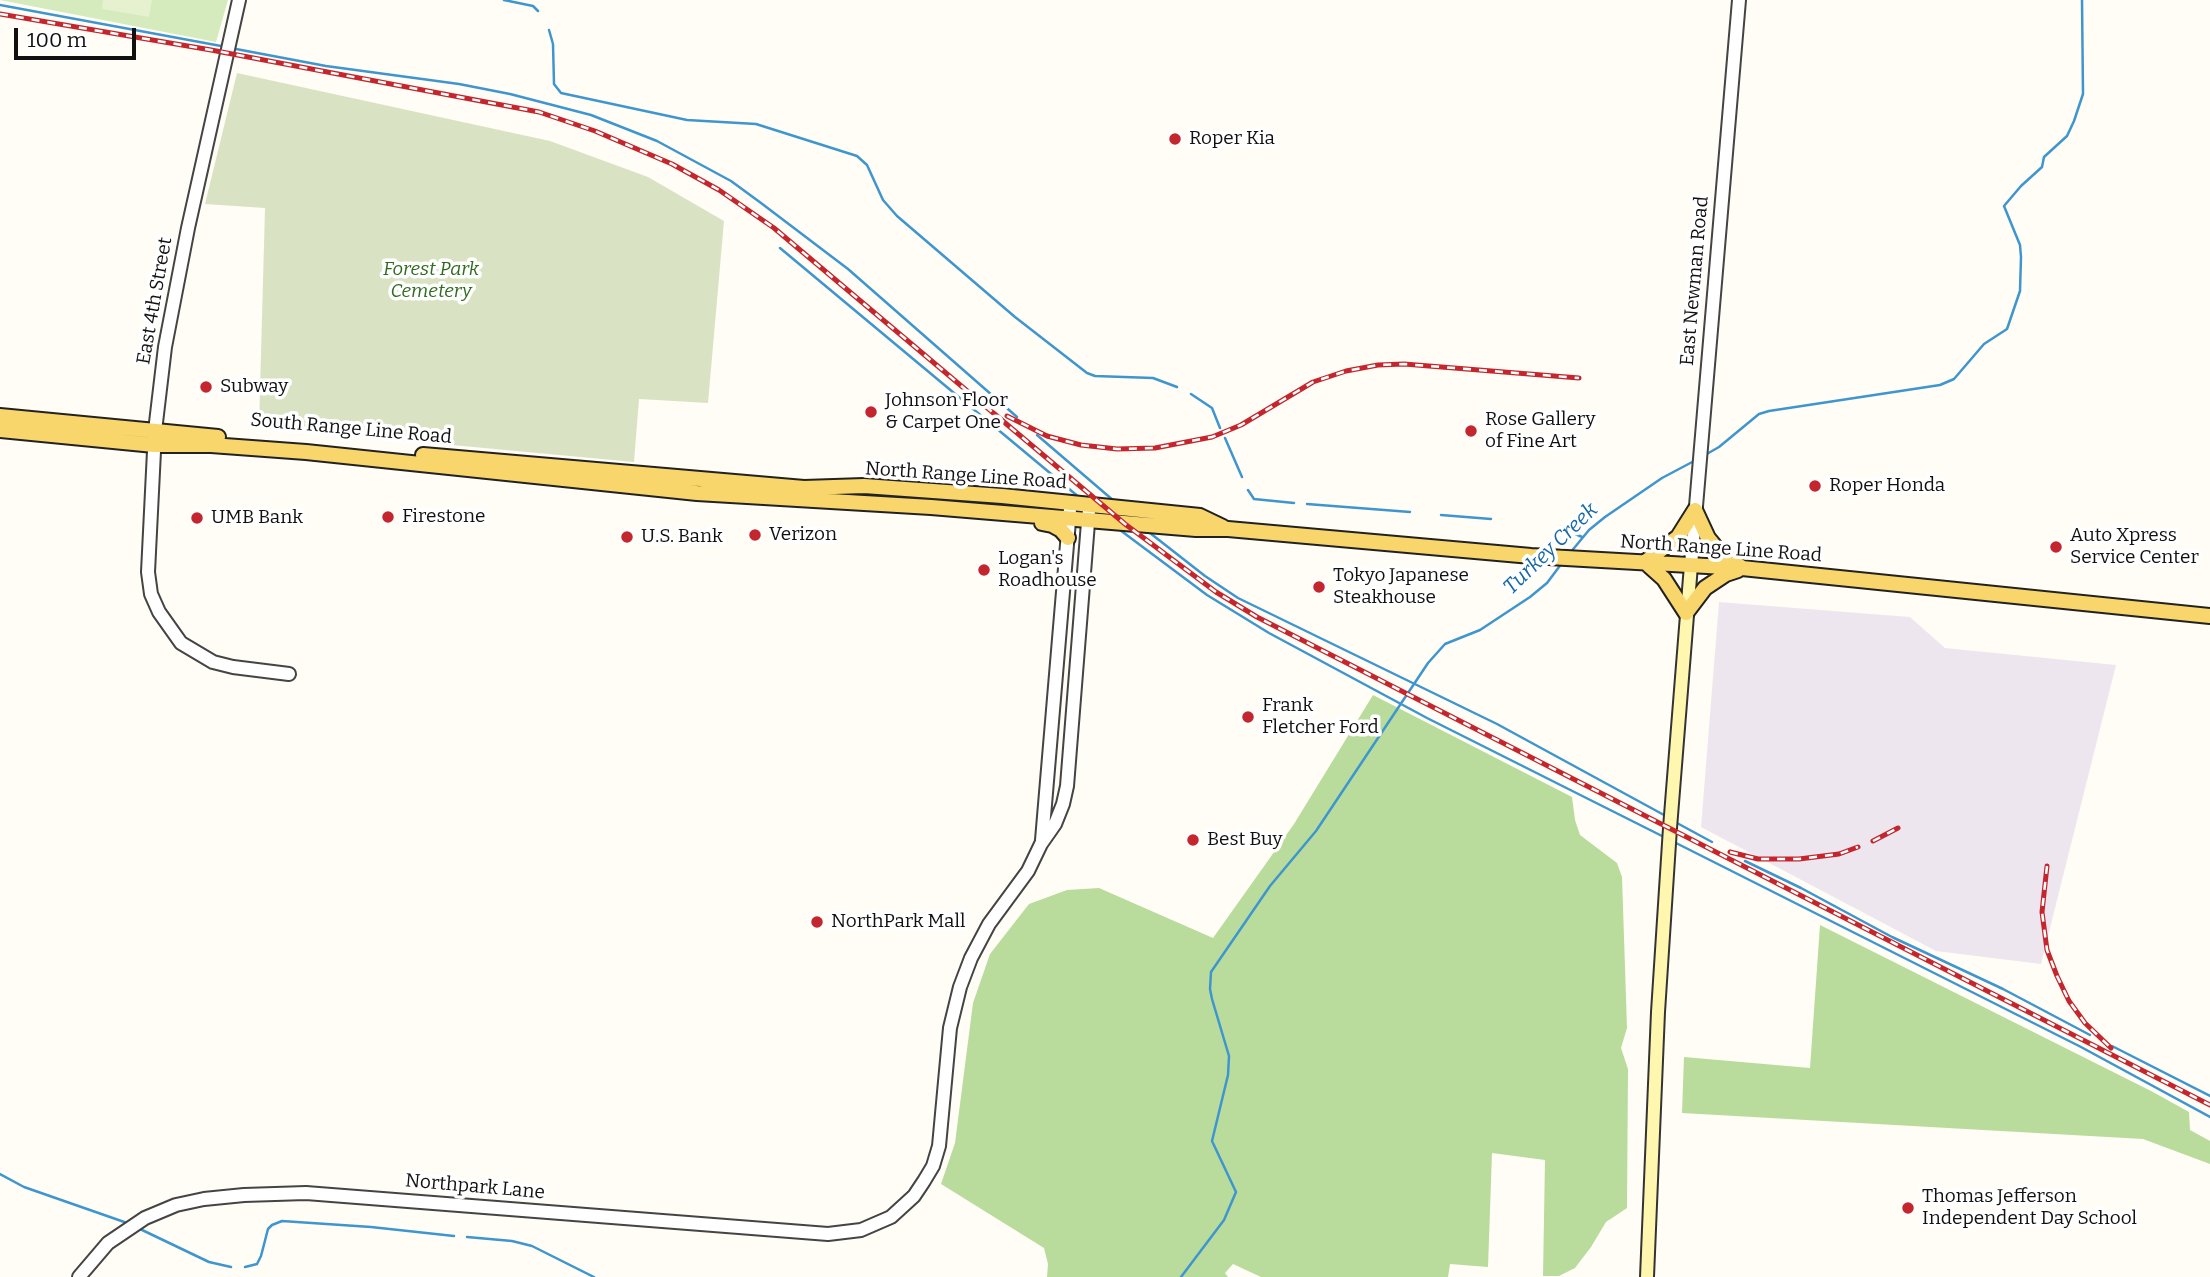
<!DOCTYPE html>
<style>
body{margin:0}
#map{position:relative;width:2210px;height:1277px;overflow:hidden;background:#fffdf5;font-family:Bitter,serif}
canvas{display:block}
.scale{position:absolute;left:14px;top:28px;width:122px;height:32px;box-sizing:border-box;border:4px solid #111;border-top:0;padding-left:9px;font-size:21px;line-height:24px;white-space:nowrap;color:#111;-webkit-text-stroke:5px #fff;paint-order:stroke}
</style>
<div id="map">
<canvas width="2210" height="1277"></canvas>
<div class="scale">100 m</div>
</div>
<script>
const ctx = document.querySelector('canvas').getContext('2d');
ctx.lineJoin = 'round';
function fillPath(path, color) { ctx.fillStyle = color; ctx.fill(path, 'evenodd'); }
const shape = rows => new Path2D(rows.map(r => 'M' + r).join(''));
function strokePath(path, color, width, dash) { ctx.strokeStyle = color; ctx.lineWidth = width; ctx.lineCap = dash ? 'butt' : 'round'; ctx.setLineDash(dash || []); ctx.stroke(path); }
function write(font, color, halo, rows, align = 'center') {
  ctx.font = font + ' Bitter,serif'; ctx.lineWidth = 7; ctx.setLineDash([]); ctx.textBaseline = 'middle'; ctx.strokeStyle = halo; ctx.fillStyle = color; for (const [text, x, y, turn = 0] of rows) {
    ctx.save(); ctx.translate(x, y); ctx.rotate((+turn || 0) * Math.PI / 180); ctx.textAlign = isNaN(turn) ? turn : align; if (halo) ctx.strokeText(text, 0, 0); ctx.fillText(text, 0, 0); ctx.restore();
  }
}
const industrial = shape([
 [1719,602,1910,617,1945,648,2116,665,2041,964,1936,951,1701,827]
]);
const green = shape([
 [0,0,228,0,216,42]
]);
const forest = shape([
 [1373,695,1572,797,1575,820,1580,835,1617,863,1622,877,1627,1028,1621,1048,1628,1069,1627,1208,1606,1222,1591,1247,1575,1268,1559,1276,1543,1276,1545,1160,1492,1153,1488,1267,1450,1264,1448,1277,1261,1277,1233,1264,1225,1273,1228,1277,1047,1277,1048,1264,1044,1248,941,1184,955,1143,973,1003,990,954,1029,904,1067,890,1099,888,1213,938,1294,824],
 [1820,925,2153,1092,2189,1112,2190,1130,2210,1141,2210,1164,2143,1139,1682,1113,1684,1057,1810,1068]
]);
const cemetery = shape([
 [237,73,550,141,648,177,724,221,708,403,639,399,634,462,259,427,265,208,205,204]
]);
const pitch = shape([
 [103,0,152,0,149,17,102,9]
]);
const stream = shape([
 [504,0,533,6,538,11],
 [0,5,221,46],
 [549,30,553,44,554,84,561,93,687,120,756,124,857,156,867,165,883,200,897,216,1015,317,1087,373,1095,376,1153,378,1177,387],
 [236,49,326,66,459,84,510,94,591,115,657,141,731,181,761,203,848,269,1017,417],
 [780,248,1080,498],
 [1191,394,1212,408,1220,428],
 [1037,435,1114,501],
 [1225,438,1242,477],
 [1705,455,1719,447,1759,414,1769,411,1940,385,1954,379,1984,344,2007,329,2020,291,2021,257,2020,245,2004,206,2021,186,2042,167,2044,157,2067,136,2074,121,2083,94,2082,0],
 [1248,490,1254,499,1294,503],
 [1307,504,1410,512],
 [1441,515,1491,519],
 [1560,527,1582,537],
 [1120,530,1207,595,1269,633,1427,718,1662,836],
 [1150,533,1205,576,1238,598,1497,724,1664,815],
 [1570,553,1589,530,1605,517,1662,478,1696,460],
 [1677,823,1712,842],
 [1676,843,2081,1047,2210,1117],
 [1745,861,1801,888,1892,937,2003,989,2090,1035],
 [2112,1046,2210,1096],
 [0,1174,24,1187,130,1224],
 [140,1229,209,1262,231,1267],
 [467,1237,512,1241,532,1246,594,1277],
 [245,1267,257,1264,261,1256,268,1229,272,1225,282,1221,371,1227,454,1236],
 [1181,1277,1224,1220,1236,1192,1212,1141,1228,1075,1229,1056,1212,999,1210,989,1211,972,1270,886,1316,831,1428,663,1445,644,1480,630,1530,597,1547,583,1562,563]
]);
const tertiary = shape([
 [239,0,188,228,165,347,155,431,148,572,151,594,159,612,181,643,213,662,233,667,289,674],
 [1691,565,1739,0],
 [1042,840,1070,509],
 [79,1277,108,1243,145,1218,176,1205,204,1199,244,1195,306,1193,828,1234,861,1230,891,1217,914,1196,924,1181,933,1166,939,1146,950,1028,960,987,971,958,989,924,1028,871,1041,844,1055,824,1063,804,1067,786,1089,510]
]);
const secondary = shape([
 [1647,1277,1658,1012,1670,828,1691,565]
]);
const primary = shape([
 [0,416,218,437],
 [0,430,154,445,211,445,306,452,697,493,931,507,1196,529,1228,529,1531,556,1742,568,2210,616],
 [423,455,804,488,864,486,1002,496,1200,516,1223,527],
 [1695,510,1678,537,1645,562,1664,579,1686,613,1705,588,1726,574,1738,570],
 [1695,510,1708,538,1722,555,1741,567],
 [1042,523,1052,525,1061,530,1068,538]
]);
const rail = shape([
 [0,14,211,50,539,112,595,131,672,164,719,190,774,228,1125,524,1216,592,1257,617,2210,1105],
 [1007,416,1047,436,1081,445,1117,449,1155,448,1212,437,1241,425,1313,382,1346,371,1378,365,1404,364,1579,378],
 [1873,841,1898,828],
 [1730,852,1758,859,1799,859,1839,854,1858,847],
 [2047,866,2042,912,2047,950,2057,976,2069,1001,2085,1023,2111,1048]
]);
const markers = [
 [1175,139,7,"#c4262e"],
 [206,387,7,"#c4262e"],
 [871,412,7,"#c4262e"],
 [1471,431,7,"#c4262e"],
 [1815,486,7,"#c4262e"],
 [388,517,7,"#c4262e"],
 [197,518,7,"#c4262e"],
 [755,535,7,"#c4262e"],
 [627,537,7,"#c4262e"],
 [2056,547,7,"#c4262e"],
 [984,570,7,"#c4262e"],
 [1319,587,7,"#c4262e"],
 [1248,717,7,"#c4262e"],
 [1193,840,7,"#c4262e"],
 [817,922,7,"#c4262e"],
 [1908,1208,7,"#c4262e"]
];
const poiNames = [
 ["Roper Kia",1189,139],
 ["Subway",220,387],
 ["Johnson Floor",885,401],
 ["& Carpet One",885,423],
 ["Rose Gallery",1485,420],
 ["of Fine Art",1485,442],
 ["Roper Honda",1829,486],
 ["Firestone",402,517],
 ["UMB Bank",211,518],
 ["Verizon",769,535],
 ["Auto Xpress",2070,536],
 ["Service Center",2070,558],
 ["U.S. Bank",641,537],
 ["Logan's",998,559],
 ["Roadhouse",998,581],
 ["Tokyo Japanese",1333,576],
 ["Steakhouse",1333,598],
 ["Frank",1262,706],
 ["Fletcher Ford",1262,728],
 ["Best Buy",1207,840],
 ["NorthPark Mall",831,922],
 ["Thomas Jefferson",1922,1197],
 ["Independent Day School",1922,1219]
];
const parkNames = [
 ["Forest Park",431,270],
 ["Cemetery",431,292]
];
const streetNames = [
 ["East Newman Road",1695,281,-85],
 ["East 4th Street",155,301,-80],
 ["South Range Line Road",351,429,5],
 ["North Range Line Road",966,476,4],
 ["North Range Line Road",1721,549,4],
 ["Northpark Lane",475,1187,5]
];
const waterNames = [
 ["Turkey Creek",1551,549,-44]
];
fillPath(industrial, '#eee6ef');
fillPath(green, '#d5ebbd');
fillPath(forest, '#b9dc9c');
fillPath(cemetery, '#d9e3c4');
fillPath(pitch, '#e6f2cf');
strokePath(stream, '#3f96cf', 2.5);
strokePath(tertiary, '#444', 16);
strokePath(secondary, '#333', 16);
strokePath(primary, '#222', 18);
strokePath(tertiary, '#fff', 12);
strokePath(secondary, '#fff6b0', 12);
strokePath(primary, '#f9d66b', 14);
strokePath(rail, '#c4262e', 5);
strokePath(rail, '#fff', 2.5, [8]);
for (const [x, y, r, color] of markers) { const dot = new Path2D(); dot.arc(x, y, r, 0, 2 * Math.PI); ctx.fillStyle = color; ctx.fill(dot); strokePath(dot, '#fff', 2.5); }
write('19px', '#111', '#fff', poiNames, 'left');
write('italic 19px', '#2f6b1f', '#fff', parkNames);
write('19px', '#111', '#fff', streetNames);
write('italic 21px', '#1768a6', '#fff', waterNames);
</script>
